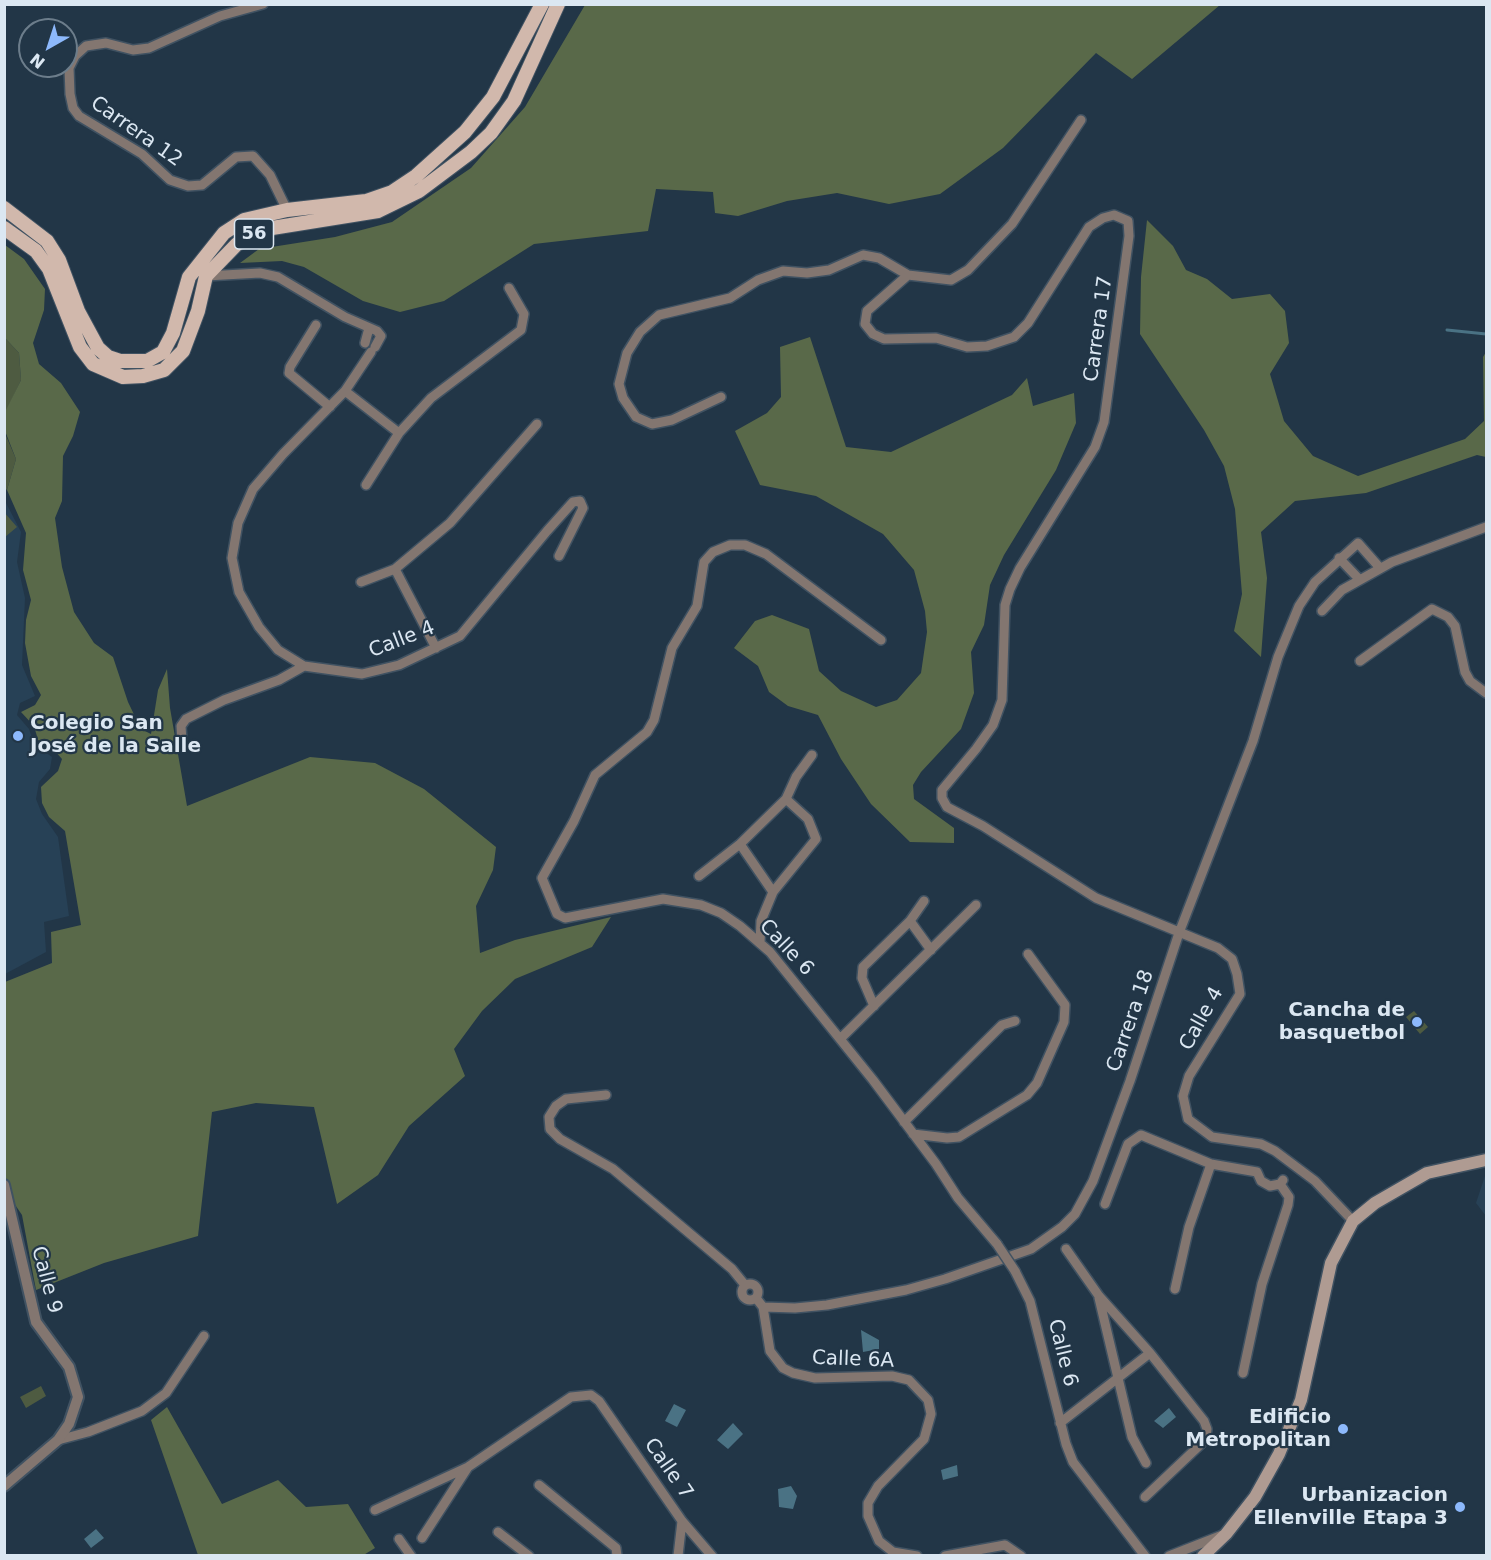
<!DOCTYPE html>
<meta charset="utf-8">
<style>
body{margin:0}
#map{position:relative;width:1491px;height:1560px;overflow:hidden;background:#223647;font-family:"DejaVu Sans",sans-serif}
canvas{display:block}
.frame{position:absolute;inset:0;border:6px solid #dbe7f2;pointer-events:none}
.north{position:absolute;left:18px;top:18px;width:60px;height:60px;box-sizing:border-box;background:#223647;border:2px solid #6c7d8b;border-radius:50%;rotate:219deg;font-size:16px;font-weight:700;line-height:24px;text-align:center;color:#dbe7f2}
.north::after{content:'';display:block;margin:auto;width:21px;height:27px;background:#8db9fc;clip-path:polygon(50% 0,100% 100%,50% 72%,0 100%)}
</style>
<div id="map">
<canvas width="1491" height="1560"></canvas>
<div class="frame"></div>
<div class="north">N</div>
</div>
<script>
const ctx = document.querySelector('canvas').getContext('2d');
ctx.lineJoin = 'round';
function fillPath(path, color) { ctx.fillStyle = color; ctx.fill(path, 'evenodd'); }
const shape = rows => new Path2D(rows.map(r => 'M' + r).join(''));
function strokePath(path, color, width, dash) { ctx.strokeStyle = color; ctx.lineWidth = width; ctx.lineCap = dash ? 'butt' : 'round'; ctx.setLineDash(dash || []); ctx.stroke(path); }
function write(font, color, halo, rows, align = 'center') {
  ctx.font = font + ' "DejaVu Sans",sans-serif'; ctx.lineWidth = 4.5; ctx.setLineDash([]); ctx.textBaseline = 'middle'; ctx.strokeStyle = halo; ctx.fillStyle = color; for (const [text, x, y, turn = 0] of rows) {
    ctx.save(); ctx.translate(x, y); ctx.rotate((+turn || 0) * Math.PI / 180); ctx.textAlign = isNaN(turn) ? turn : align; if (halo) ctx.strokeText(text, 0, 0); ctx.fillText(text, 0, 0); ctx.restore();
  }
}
const built = shape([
 [4,499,21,532,17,562,25,598,22,665,35,696,20,703,17,715,29,729,34,744,52,757,50,769,39,782,36,799,42,814,58,837,69,916,44,922,46,952,5,974],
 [1486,1173,1486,1216,1476,1203]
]);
const green = shape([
 [5,338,19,353,21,380,5,414],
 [4,431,16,459,7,490,4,487],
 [4,512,17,527,5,537,4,537],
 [1414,1011,1428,1027,1420,1034,1406,1017],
 [41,1386,46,1396,26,1408,20,1397]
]);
const forest = shape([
 [585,5,585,4,1220,5,1132,79,1096,53,1003,148,940,194,889,204,837,193,787,201,738,216,715,213,713,192,656,189,648,231,534,244,444,301,400,312,363,301,304,267,282,261,240,263,259,249,335,237,392,222,471,168,525,107],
 [1147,220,1173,246,1186,270,1207,279,1232,299,1270,294,1285,311,1289,343,1270,374,1284,421,1313,456,1358,476,1465,439,1484,421,1483,357,1486,352,1486,457,1477,455,1366,493,1295,501,1261,532,1267,578,1261,657,1234,631,1242,594,1235,509,1224,466,1204,430,1140,334,1141,277],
 [5,245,24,259,45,289,44,310,33,343,39,364,61,383,80,412,73,436,63,456,62,501,55,518,62,567,74,612,94,643,113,657,128,702,141,729,151,734,158,690,167,669,170,708,187,806,310,757,375,763,424,789,496,847,493,870,476,906,480,953,515,940,611,917,592,947,515,979,482,1011,454,1049,465,1076,409,1126,378,1175,337,1204,314,1107,256,1103,212,1112,198,1236,104,1263,36,1290,22,1215,5,1190,5,982,52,963,51,932,81,925,65,831,49,817,42,803,41,787,58,771,62,759,53,749,38,740,34,726,21,712,35,705,41,695,31,676,25,643,26,620,31,600,23,570,26,533,7,490,16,459,5,431,4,414,21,380,19,353,5,338],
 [810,337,846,447,891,452,1012,395,1027,378,1033,406,1074,393,1076,423,1056,470,1004,555,990,585,984,625,971,652,974,693,961,729,921,772,913,785,914,799,954,828,954,843,910,842,871,804,841,759,818,715,788,706,769,692,758,666,734,648,755,621,772,615,809,629,819,671,841,691,876,707,897,700,921,673,927,632,925,611,914,570,883,534,816,496,760,485,735,431,767,413,781,397,780,347],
 [167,1407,222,1504,278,1480,306,1507,348,1504,375,1548,362,1556,198,1555,151,1420]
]);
const water = shape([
 [861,1330,879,1340,879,1349,863,1352],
 [674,1404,686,1410,677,1427,665,1421],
 [1169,1408,1176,1417,1163,1428,1154,1421],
 [733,1423,743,1434,728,1449,717,1440],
 [957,1465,958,1476,943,1480,941,1470],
 [791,1486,797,1496,793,1509,779,1507,778,1489],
 [96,1529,104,1538,91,1548,84,1539]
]);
const stream = shape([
 [1447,330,1486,334]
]);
const minor = shape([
 [263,4,220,16,149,48,133,50,106,43,86,46,75,56,69,68,70,94,73,108,79,116,142,154,170,180,188,186,202,185,236,157,253,156,270,175,287,210],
 [908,275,951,280,968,270,1012,224,1081,120],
 [206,276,260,273,278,277,345,317,377,331,381,336,375,347],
 [316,325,290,367,289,373,330,407],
 [365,343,369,328],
 [371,352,345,391,283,454,253,489,238,523,232,558,239,592,259,627,278,650,304,666,362,674,399,665,460,636,547,531,573,502,580,501,583,508,559,556],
 [345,391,399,433],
 [721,397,672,420,652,424,636,417,623,398,619,384,627,353,640,332,659,315,730,298,758,280,783,271,807,273,829,270,863,255,879,258,908,275,867,311,865,324,873,334,884,339,936,338,967,347,987,346,1014,337,1028,323,1089,227,1103,218,1114,215,1128,221,1129,236,1104,422,1095,447,1020,568,1010,589,1005,605,1002,700,993,725,976,749,942,790,942,798,947,807,983,826,1096,898,1218,948,1232,959,1237,974,1240,994,1189,1076,1183,1096,1188,1119,1212,1137,1261,1144,1275,1151,1315,1181,1353,1221],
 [366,485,399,433,431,398,521,330,524,314,509,288],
 [1339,558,1359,579],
 [395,569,436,648],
 [361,582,395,569,450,523,537,424],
 [1322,611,1342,590,1392,562,1486,527],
 [881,640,766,554,745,545,730,545,713,552,704,562,697,606,672,648,654,720,647,732,595,775,574,821,542,878,557,914,565,918,663,899,701,905,721,913,740,926,770,952,873,1080,936,1164,958,1198,997,1244],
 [1360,661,1432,609,1448,617,1455,626,1465,672,1470,681,1486,693],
 [182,741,181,726,186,719,224,700,279,680,304,666],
 [740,844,773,892],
 [699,876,740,844,786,799,796,777,812,755],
 [910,921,931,950],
 [760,943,761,921,773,892,816,839,808,819,786,799],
 [874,1006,862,978,863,967,910,921,924,901],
 [840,1039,976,905],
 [606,1095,566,1099,556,1106,549,1117,550,1129,560,1139,613,1169,732,1269,745,1285],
 [904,1122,1002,1025,1015,1021],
 [913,1134,947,1138,959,1137,1027,1095,1037,1083,1064,1022,1065,1005,1028,954],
 [1257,1172,1261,1181,1270,1186,1280,1184,1283,1180],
 [1105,1204,1128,1144,1141,1135,1211,1164,1257,1172],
 [1066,1249,1099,1296,1150,1353,1204,1421,1207,1429,1206,1438,1201,1444,1145,1497],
 [1015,1271,1030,1301,1066,1444,1073,1462,1145,1556],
 '742 1292a8 8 0 1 1 16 0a8 8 0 1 1-16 0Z',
 [1175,1289,1189,1227,1211,1164],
 [756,1298,763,1307,770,1351,783,1368,793,1373,815,1378,892,1376,909,1380,928,1400,931,1414,924,1439,878,1486,868,1503,868,1516,879,1541,893,1552,917,1556],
 [1099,1298,1132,1437,1146,1463],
 [763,1307,795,1308,827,1305,906,1290,945,1279,1031,1249,1062,1227,1075,1214,1093,1181,1130,1081,1179,933,1253,741,1278,657,1299,606,1315,582,1358,543,1380,568],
 [1243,1373,1262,1284,1288,1205,1289,1197,1280,1184],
 [1060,1423,1150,1353],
 [58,1440,88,1432,142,1411,166,1393,204,1336],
 [539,1485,616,1548,617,1556],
 [375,1510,468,1467,571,1397,591,1395,599,1401,682,1521,712,1556],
 [498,1532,529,1556],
 [422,1538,468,1467],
 [399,1539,411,1556],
 [678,1556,682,1521],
 [945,1556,1005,1545,1021,1556],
 [1169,1556,1225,1534]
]);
const tertiary = shape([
 [4,1185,36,1322,69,1367,78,1397,69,1424,58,1440,4,1486]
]);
const secondary = shape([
 [1203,1556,1226,1534,1255,1497,1279,1454,1301,1400,1331,1263,1353,1221,1375,1203,1427,1173,1486,1160]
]);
const primary = shape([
 [4,208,47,241,59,260,78,311,98,348,108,357,120,361,147,361,163,352,173,333,189,277,224,233,244,220,287,210,366,201,392,192,416,176,465,132,493,97,542,4],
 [4,228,36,251,49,269,80,347,93,364,123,377,143,376,164,370,183,351,198,311,206,276,237,244,272,228,378,211,419,191,471,152,491,133,514,101,558,4]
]);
const minorBridge = shape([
 [997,1244,1015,1271]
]);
const markers = [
 [18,736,6,"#8db9fc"],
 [1417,1022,6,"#8db9fc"],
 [1343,1429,6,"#8db9fc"],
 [1460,1507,6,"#8db9fc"]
];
const shields = [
 [254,234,39]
];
const shieldNames = [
 ["56",254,234]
];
const streetNames = [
 ["Carrera 12",136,132,35],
 ["Carrera 17",1099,329,-82],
 ["Calle 4",402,640,-21],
 ["Calle 6",786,948,47],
 ["Calle 4",1202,1019,-61],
 ["Carrera 18",1131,1021,-71],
 ["Calle 9",46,1280,75],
 ["Calle 6",1062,1353,76],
 ["Calle 6A",853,1360,2],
 ["Calle 7",668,1469,55]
];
const poiNames = [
 ["Colegio San",30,724,"left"],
 ["José de la Salle",30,747,"left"],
 ["Cancha de",1405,1011],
 ["basquetbol",1405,1034],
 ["Edificio",1331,1418],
 ["Metropolitan",1331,1441],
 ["Urbanizacion",1448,1496],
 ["Ellenville Etapa 3",1448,1519]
];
fillPath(built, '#274156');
fillPath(green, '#4e5b41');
fillPath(forest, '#596949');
fillPath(water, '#4a7284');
strokePath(stream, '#4a7284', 3);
strokePath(minor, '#405262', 12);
strokePath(tertiary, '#405262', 14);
strokePath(secondary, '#405262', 15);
strokePath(primary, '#405262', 16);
strokePath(minor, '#837670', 9);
strokePath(tertiary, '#837670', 10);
strokePath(secondary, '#af9b92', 12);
strokePath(primary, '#d1b8ac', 14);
strokePath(minorBridge, '#405262', 12, []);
strokePath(minorBridge, '#837670', 9);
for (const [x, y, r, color] of markers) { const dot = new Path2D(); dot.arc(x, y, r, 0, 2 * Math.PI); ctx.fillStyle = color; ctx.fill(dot); strokePath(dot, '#223647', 2); }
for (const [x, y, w] of shields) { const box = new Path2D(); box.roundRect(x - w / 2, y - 15, w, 30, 4.5); ctx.fillStyle = '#223647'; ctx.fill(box); strokePath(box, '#dbe7f2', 1.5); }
write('bold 18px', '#dbe7f2', null, shieldNames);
write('20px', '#dbe7f2', '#223647', streetNames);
write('bold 20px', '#dbe7f2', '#223647', poiNames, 'right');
</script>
